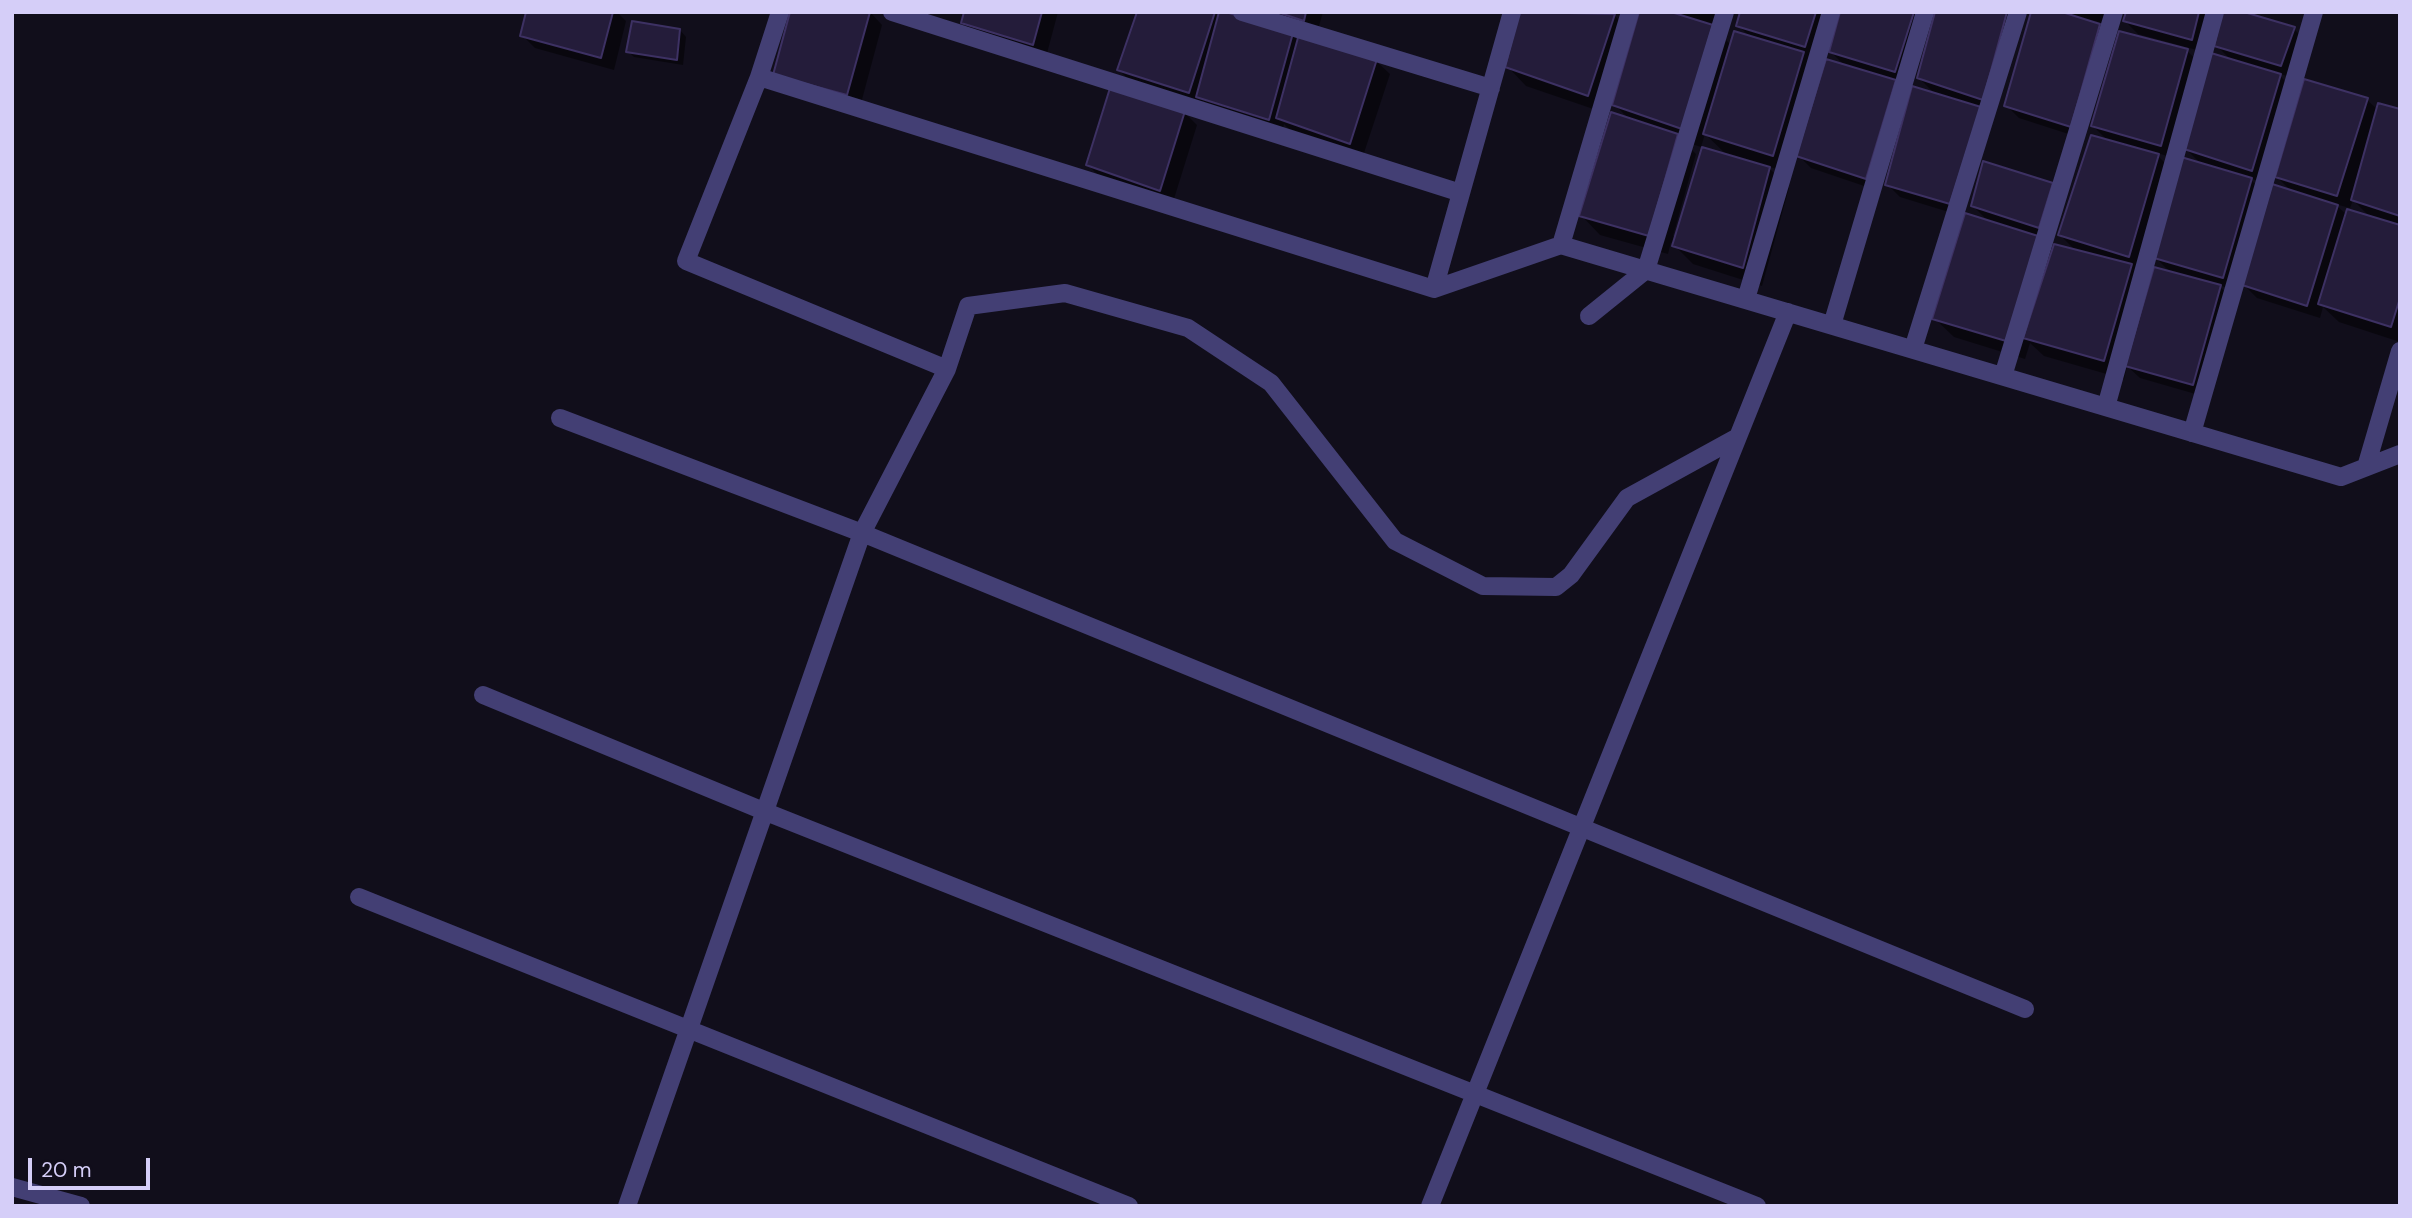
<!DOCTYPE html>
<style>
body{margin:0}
#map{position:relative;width:2412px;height:1218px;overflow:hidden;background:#110e1b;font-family:"DM Sans",sans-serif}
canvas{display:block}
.frame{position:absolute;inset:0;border:14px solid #d5cef8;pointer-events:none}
.scale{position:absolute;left:28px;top:1158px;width:122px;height:32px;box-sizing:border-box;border:4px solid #d5cef8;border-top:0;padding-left:9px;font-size:21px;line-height:24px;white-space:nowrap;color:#d5cef8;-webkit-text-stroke:5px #110e1b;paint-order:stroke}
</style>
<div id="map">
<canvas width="2412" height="1218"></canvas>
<div class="frame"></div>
<div class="scale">20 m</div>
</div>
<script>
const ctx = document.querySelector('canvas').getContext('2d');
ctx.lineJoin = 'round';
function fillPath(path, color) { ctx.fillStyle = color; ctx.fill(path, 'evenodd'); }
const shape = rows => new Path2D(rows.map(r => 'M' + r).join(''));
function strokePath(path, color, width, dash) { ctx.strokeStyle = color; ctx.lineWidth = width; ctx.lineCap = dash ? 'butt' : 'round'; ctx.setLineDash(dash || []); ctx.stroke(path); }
const shadow = shape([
 [527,12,617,12,626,21,614,70,535,48,522,35],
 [870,12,882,25,860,107,788,87],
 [966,12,1058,12,1046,57,976,36,963,23],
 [1259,12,1323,12,1317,33],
 [1521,12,1605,12,1614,15,1634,35,1641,12,1731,12,1714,28,1731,45,1751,38,1738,25,1742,12,1930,12,1879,191,1811,168,1798,155,1792,174,1767,166,1789,188,1762,286,1693,264,1671,242,1668,254,1600,235,1581,215,1629,119,1612,102,1608,114,1526,86,1507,66],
 [1829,50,1846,67,1826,61],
 [1705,134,1728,156,1676,237,1673,236,1696,154,1683,141,1701,147],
 [1937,12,2022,12,1996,111,1977,105,1993,121,1964,214,1989,222,1973,206,1984,164,2052,240,2035,235,2053,253,2077,252,2060,235,2109,142,2092,125,2187,51,2201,64,2174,158,2154,152,2178,176,2202,165,2185,148,2232,61,2216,45,2294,29,2307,42,2294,78,2277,73,2293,89,2265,183,2249,178,2264,193,2236,290,2218,285,2233,300,2206,397,2140,378,2127,366,2124,379,2044,356,2030,343,2025,359,1954,337,1934,318,1965,217,1900,197,1887,184,1936,95,1919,78],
 [2154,256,2172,274,2150,285,2137,272],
 [2033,12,2121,12,2116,28,2095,21,2112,38,2084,139,2019,118,2006,105],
 [2128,12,2215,12,2204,52,2138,34,2125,21],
 [1214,14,1219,19,1292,35,1299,41,1376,61,1390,74,1363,156,1291,131,1284,124,1282,132,1211,109,1203,101,1202,105,1132,83,1119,70],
 [680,30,686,37,683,65,634,57,628,51],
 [2367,100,2378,110,2400,110,2400,342,2339,322,2323,307,2320,318,2257,298,2244,285,2293,193,2277,177],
 [2353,200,2372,219,2347,215,2335,204,2350,208],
 [1184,112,1197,125,1173,202,1101,178,1088,165]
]);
const building = shape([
 [526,12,613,12,601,58,520,36,526,12],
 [790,12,870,12,847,95,773,75,790,12],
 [964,12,1042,12,1033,45,961,23,964,12],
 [1137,12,1215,12,1189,93,1117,70,1137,12],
 [1219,12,1226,12,1293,33,1269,120,1196,97,1219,12],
 [1277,12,1306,12,1304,21,1277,12],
 [1519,12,1615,14,1588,96,1505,67,1519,12],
 [1639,12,1671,12,1713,25,1682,129,1612,105,1639,12],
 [1740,12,1816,12,1805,47,1736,26,1740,12],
 [1840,12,1914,12,1895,72,1829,52,1840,12],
 [1935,12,2007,12,1983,100,1917,78,1935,12],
 [2031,12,2062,12,2100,24,2071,127,2004,106,2031,12],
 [2126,12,2199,12,2192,40,2123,21,2126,12],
 [2222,12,2244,12,2295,27,2281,66,2214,46,2222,12],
 [632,21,680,29,677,60,626,52,632,21],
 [1734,31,1804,52,1773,156,1703,134,1734,31],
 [2119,31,2188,49,2161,146,2091,126,2119,31],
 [1299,34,1377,59,1350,144,1276,118,1299,34],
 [2211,53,2281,74,2252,171,2184,149,2211,53],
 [1826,59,1896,80,1866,179,1796,156,1826,59],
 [2304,79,2368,98,2337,196,2275,177,2304,79],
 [1912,86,1981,107,1950,204,1885,185,1912,86],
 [1110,88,1185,111,1160,191,1086,165,1110,88],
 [2378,103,2400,109,2400,216,2351,200,2378,103],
 [1611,112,1678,134,1649,236,1579,216,1611,112],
 [2091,135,2159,154,2129,257,2058,235,2091,135],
 [1702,147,1770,167,1743,268,1672,246,1702,147],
 [2181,157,2252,178,2223,278,2154,258,2181,157],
 [1983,161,2053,183,2039,228,1971,206,1983,161],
 [2272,184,2338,205,2307,306,2242,285,2272,184],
 [2347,209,2400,225,2400,298,2391,327,2318,304,2347,209],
 [1965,213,2038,236,2006,341,1932,319,1965,213],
 [2054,244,2132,264,2104,361,2023,338,2054,244],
 [2154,267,2221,285,2193,385,2125,366,2154,267]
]);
const street = shape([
 [780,12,759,77,1434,289,1512,12],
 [892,12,1461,193],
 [1242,12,1491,88],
 [759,77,686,261,947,369],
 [1561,245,1630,12],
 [1434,289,1561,245,2341,477,2400,454],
 [1746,299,1831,12],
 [1589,316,1646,270,1725,12],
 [1832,325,1925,12],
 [1913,349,2018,12],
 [2003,376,2114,12],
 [2106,407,2215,12],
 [560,418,862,533,2025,1009],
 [2192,433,2314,12],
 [2366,467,2400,351],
 [483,695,766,812,1757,1206],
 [359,897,1129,1206],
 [12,1187,81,1206],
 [627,1206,862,533,947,369,968,306,1065,293,1188,328,1271,383,1395,541,1483,586,1556,587,1571,575,1627,498,1738,437],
 [1430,1206,1788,312]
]);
fillPath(shadow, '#0007');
fillPath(building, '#241c3a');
strokePath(building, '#3d3163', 2);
strokePath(street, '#433f74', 18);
</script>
